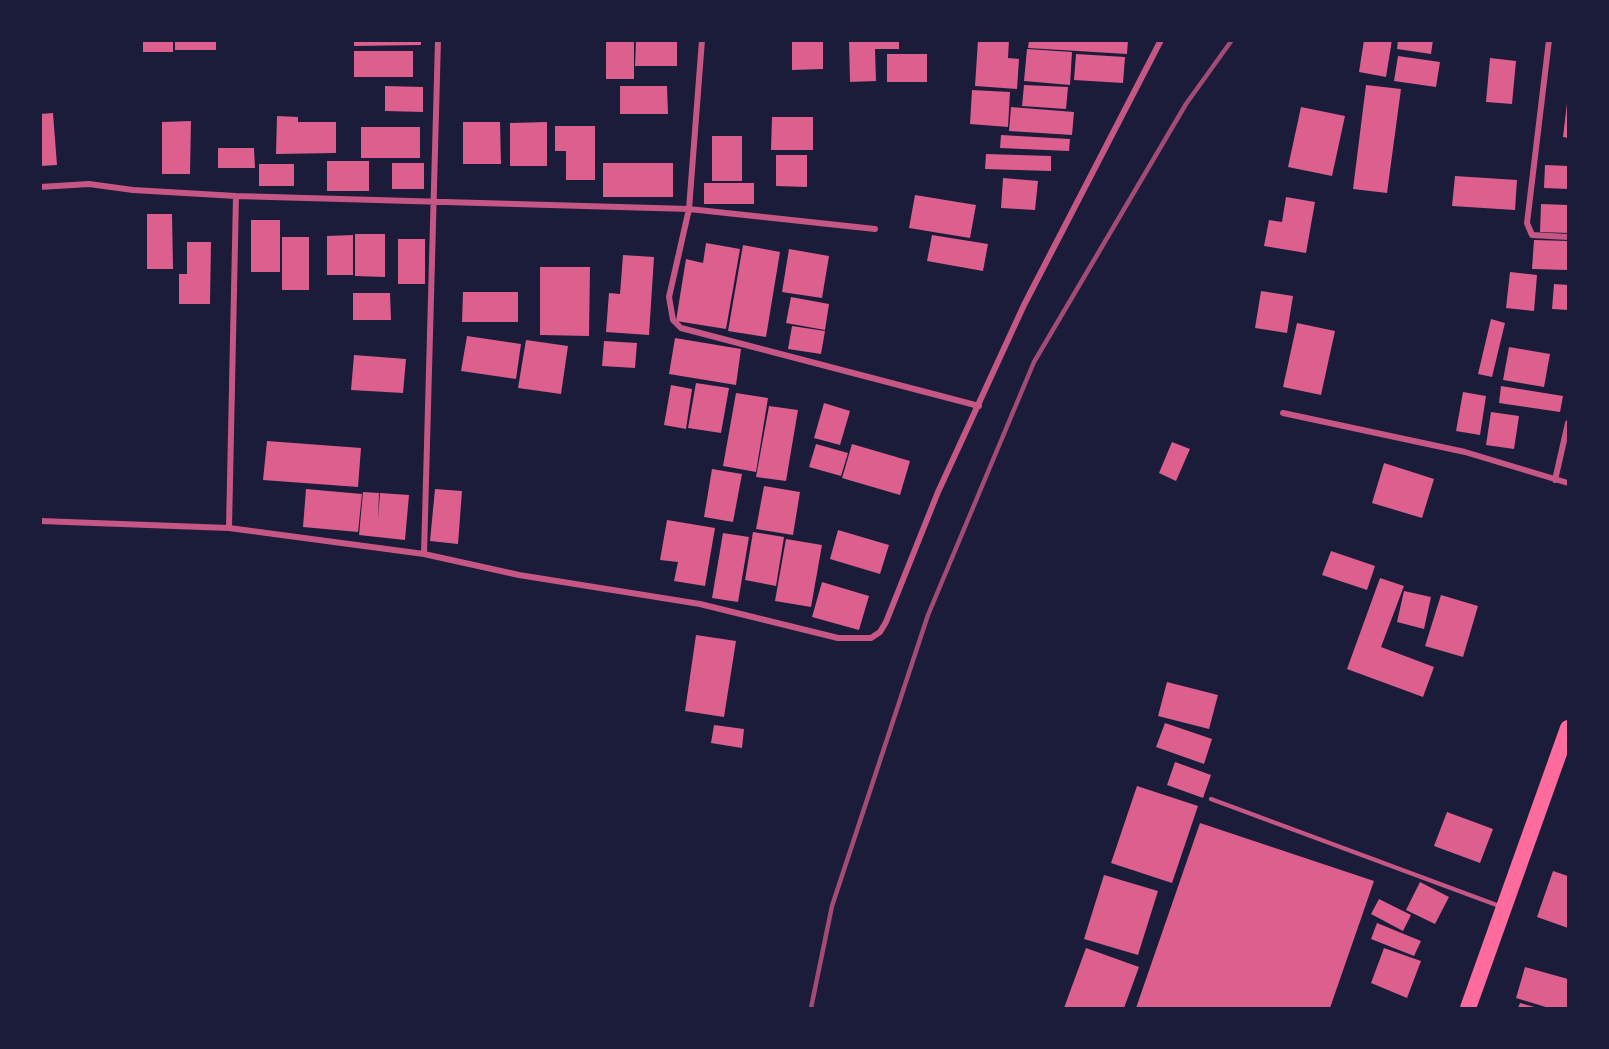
<!DOCTYPE html>
<style>
body{margin:0}
#map{position:relative;width:1609px;height:1049px;overflow:hidden;background:#1b1b3a;font-family:"Noto Serif",serif}
canvas{display:block}
.frame{position:absolute;inset:0;border:42px solid #1b1b3a;pointer-events:none}
</style>
<div id="map">
<canvas width="1609" height="1049"></canvas>
<div class="frame"></div>
</div>
<script>
const ctx = document.querySelector('canvas').getContext('2d');
ctx.lineJoin = 'round';
function fillPath(path, color) { ctx.fillStyle = color; ctx.fill(path, 'evenodd'); }
const shape = rows => new Path2D(rows.map(r => 'M' + r).join(''));
function strokePath(path, color, width, dash) { ctx.strokeStyle = color; ctx.lineWidth = width; ctx.lineCap = dash ? 'butt' : 'round'; ctx.setLineDash(dash || []); ctx.stroke(path); }
const building = shape([
 [143,40,173,40,173,52,143,52],
 [175,40,216,40,216,50,175,50],
 [354,40,421,40,421,45,354,46],
 [606,40,634,40,634,79,606,79],
 [636,40,677,40,677,66,635,66],
 [792,40,823,40,823,69,792,70],
 [849,40,899,40,899,49,875,49,876,81,850,82],
 [978,40,1009,40,1008,58,1019,59,1017,89,975,86],
 [1029,40,1128,40,1127,54,1028,48],
 [1364,40,1392,40,1386,77,1359,72],
 [1398,40,1433,40,1431,54,1397,49],
 [1027,49,1072,52,1070,85,1024,81],
 [354,51,413,51,413,77,354,77],
 [887,54,927,54,927,82,887,82],
 [1076,54,1125,57,1123,83,1074,80],
 [1398,56,1440,62,1436,87,1394,81],
 [1490,58,1516,61,1512,104,1486,102],
 [1024,85,1068,87,1066,109,1022,106],
 [1366,85,1401,89,1387,193,1353,189],
 [385,86,423,87,423,112,385,111],
 [620,86,667,86,668,114,620,114],
 [972,90,1010,92,1008,127,970,124],
 [1567,103,1568,104,1568,138,1563,137],
 [1011,107,1074,112,1072,135,1009,131],
 [1301,107,1345,116,1332,176,1288,167],
 [53,113,57,165,40,166,40,114],
 [277,116,298,117,298,122,336,122,336,153,276,154],
 [772,117,813,117,813,150,771,150],
 [191,121,190,174,162,174,162,122],
 [463,122,500,122,501,164,463,164],
 [547,122,547,166,510,166,510,123],
 [555,126,595,126,595,180,566,180,566,151,555,151],
 [361,127,420,127,420,158,361,158],
 [1001,135,1070,139,1069,151,1000,148],
 [712,136,742,136,742,181,712,181],
 [218,148,254,148,255,168,218,168],
 [986,154,1051,156,1051,171,985,169],
 [776,155,807,155,807,187,776,186],
 [327,161,369,161,369,191,327,191],
 [392,163,424,163,424,189,392,189],
 [603,163,673,163,673,197,603,197],
 [259,164,294,164,294,186,259,186],
 [1545,165,1568,166,1568,189,1544,188],
 [1455,176,1517,180,1515,210,1452,206],
 [1003,178,1038,181,1035,210,1001,208],
 [704,183,754,183,754,204,704,204],
 [915,195,976,205,970,238,909,228],
 [1286,197,1315,202,1306,253,1264,246,1269,220,1282,222],
 [1541,204,1568,205,1568,233,1540,232],
 [147,214,172,214,173,269,147,269],
 [251,220,280,220,280,272,251,272],
 [355,234,385,234,385,277,355,276],
 [353,235,353,275,327,275,327,236],
 [932,235,988,244,983,271,927,261],
 [282,237,309,237,309,290,282,290],
 [398,239,425,239,425,284,398,284],
 [1534,240,1568,241,1568,270,1532,269],
 [187,242,211,242,210,304,179,304,179,274,187,274],
 [706,243,740,249,726,329,676,321,686,259,703,263],
 [743,245,780,252,766,337,728,331],
 [789,249,829,256,822,298,782,292],
 [623,255,654,257,649,335,606,332,609,293,620,294],
 [540,267,590,267,589,336,540,335],
 [1510,272,1537,275,1534,311,1506,308],
 [1554,284,1568,285,1568,310,1552,309],
 [1261,291,1293,296,1287,333,1255,328],
 [463,292,518,292,518,322,462,322],
 [353,293,390,293,391,320,353,320],
 [791,297,829,304,825,330,786,323],
 [1491,319,1505,323,1492,377,1478,374],
 [1297,323,1335,331,1321,395,1283,387],
 [792,326,825,331,821,354,788,349],
 [467,336,521,344,516,379,461,371],
 [675,338,741,349,736,385,669,374],
 [526,340,568,346,561,394,518,388],
 [604,341,637,343,635,368,602,366],
 [1509,347,1550,354,1544,387,1503,380],
 [354,355,406,359,403,393,351,390],
 [696,383,729,388,721,433,688,428],
 [671,385,692,389,686,429,664,425],
 [1501,386,1563,396,1560,412,1499,403],
 [1463,392,1486,396,1480,435,1456,431],
 [736,393,768,398,756,472,723,466],
 [824,403,850,411,840,445,814,438],
 [769,406,798,410,786,481,756,477],
 [1491,412,1519,416,1514,449,1486,445],
 [267,441,361,448,358,487,263,480],
 [1172,442,1190,449,1176,481,1159,473],
 [816,444,848,453,841,476,809,467],
 [852,444,910,461,900,495,842,478],
 [1384,463,1434,479,1422,518,1372,503],
 [712,469,742,474,733,522,704,517],
 [764,486,800,492,793,535,756,529],
 [306,489,362,494,358,532,303,527],
 [435,489,462,491,458,544,430,541],
 [363,492,379,493,378,520,380,493,409,495,405,540,359,535],
 [667,520,715,528,705,586,674,581,678,562,660,560],
 [838,530,889,545,880,574,830,559],
 [753,532,784,537,776,586,745,580],
 [723,533,749,537,738,602,712,598],
 [786,539,822,545,811,607,775,601],
 [1331,551,1375,566,1367,590,1322,575],
 [1380,578,1404,586,1381,647,1434,667,1423,697,1347,669],
 [822,582,869,596,859,630,812,617],
 [1404,591,1431,597,1424,629,1397,622],
 [1441,595,1478,606,1463,657,1425,646],
 [696,635,736,641,724,717,685,711],
 [1167,682,1218,695,1209,729,1158,716],
 [1165,723,1212,739,1204,764,1156,747],
 [714,725,744,729,742,748,711,743],
 [1175,762,1211,775,1203,798,1167,785],
 [1137,786,1198,806,1172,883,1111,863],
 [1447,812,1493,829,1480,863,1434,846],
 [1200,823,1374,881,1330,1008,1136,1008],
 [1553,871,1568,876,1568,928,1537,917],
 [1104,875,1158,891,1138,955,1084,939],
 [1420,882,1449,897,1435,924,1406,910],
 [1379,899,1411,915,1403,931,1371,914],
 [1377,923,1421,941,1414,956,1371,939],
 [1086,948,1139,967,1124,1008,1064,1008],
 [1384,948,1421,961,1407,998,1371,983],
 [1525,967,1568,979,1568,1008,1549,1008,1516,998],
 [1520,1003,1538,1008,1518,1008]
]);
const service = shape([
 [1211,799,1502,907]
]);
const minor = shape([
 [702,40,689,209,669,297,673,320,681,328,979,406],
 [1549,40,1527,223,1532,235,1568,237],
 [40,187,89,184,133,190,236,196,689,209,875,229],
 [1283,413,1465,452,1568,483],
 [1555,480,1568,423],
 [40,521,229,528,424,554,519,575,700,604,838,638,871,638,880,632,886,622,938,492,1024,305,1161,40],
 [229,528,236,196],
 [424,554,438,40]
]);
const trunk = shape([
 [1468,1008,1568,728]
]);
const rail = shape([
 [811,1008,832,906,928,615,1034,362,1186,104,1232,40]
]);
fillPath(building, '#dd5f8e');
strokePath(service, '#c65784', 4.5);
strokePath(minor, '#c65784', 6);
strokePath(trunk, '#ff6b9d', 16);
strokePath(rail, '#a44b75', 4.5);
</script>
